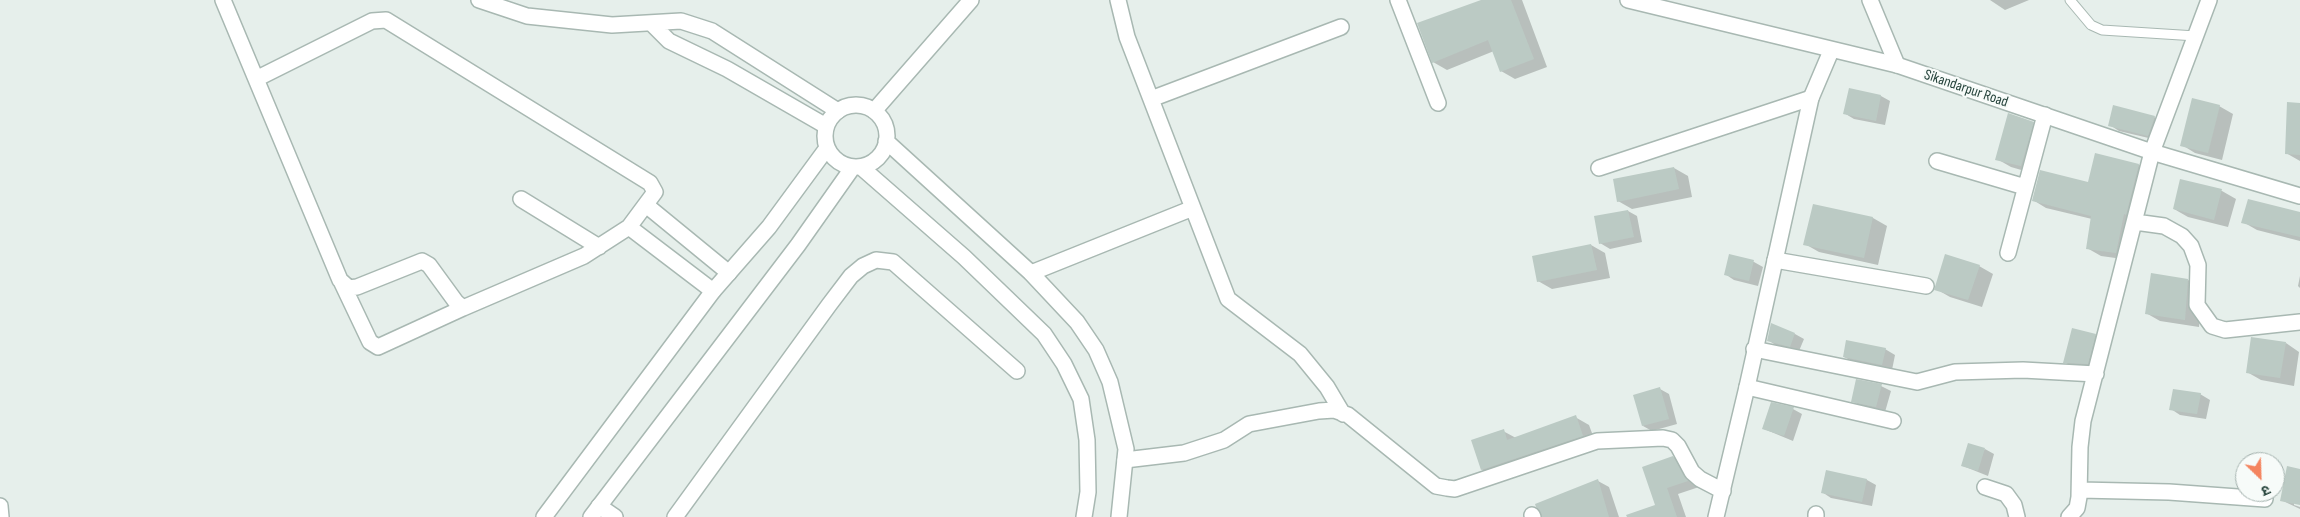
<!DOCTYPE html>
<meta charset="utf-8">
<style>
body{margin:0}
#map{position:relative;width:2300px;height:517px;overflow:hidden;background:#e6efeb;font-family:"Sofia Sans Condensed","Noto Sans Devanagari",sans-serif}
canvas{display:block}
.north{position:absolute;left:2235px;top:452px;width:50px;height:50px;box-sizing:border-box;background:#f7fbf9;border:1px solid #a3b1ad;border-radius:50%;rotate:156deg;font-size:14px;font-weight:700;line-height:20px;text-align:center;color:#24423a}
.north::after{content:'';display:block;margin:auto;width:18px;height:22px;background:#f4845f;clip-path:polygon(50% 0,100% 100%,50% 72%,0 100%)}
</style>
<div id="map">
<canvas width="2300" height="517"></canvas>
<div class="north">उ</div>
</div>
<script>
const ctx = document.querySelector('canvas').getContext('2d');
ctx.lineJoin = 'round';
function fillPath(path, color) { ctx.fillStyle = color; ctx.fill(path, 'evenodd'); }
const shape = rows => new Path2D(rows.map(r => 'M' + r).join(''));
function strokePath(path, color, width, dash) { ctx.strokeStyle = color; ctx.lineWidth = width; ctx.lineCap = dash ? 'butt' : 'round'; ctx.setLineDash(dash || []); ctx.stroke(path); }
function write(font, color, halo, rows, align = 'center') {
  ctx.font = font + ' "Sofia Sans Condensed",sans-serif'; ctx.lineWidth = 4.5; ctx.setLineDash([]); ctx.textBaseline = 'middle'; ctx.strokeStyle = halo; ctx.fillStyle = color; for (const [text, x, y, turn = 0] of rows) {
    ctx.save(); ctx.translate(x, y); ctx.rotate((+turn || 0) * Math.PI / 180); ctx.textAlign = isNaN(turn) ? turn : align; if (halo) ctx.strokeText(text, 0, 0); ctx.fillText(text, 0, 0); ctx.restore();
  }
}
const shadow = shape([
 [1484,0,1522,0,1547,67,1515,79,1501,71,1494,51,1447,70,1433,62],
 [1990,0,2029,0,2005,10],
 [1850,89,1881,96,1890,101,1885,125,1854,119,1844,113],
 [2300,104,2300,161,2286,153],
 [2219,106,2233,114,2222,160,2195,153,2182,145],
 [2154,117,2163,122,2157,140,2119,131,2110,125],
 [2033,123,2047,131,2035,174,2011,167,1997,159],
 [2096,155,2139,165,2152,173,2130,260,2101,256,2087,248,2092,219,2046,208,2033,200,2089,183],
 [1674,168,1688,176,1692,197,1632,209,1618,201],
 [2181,180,2222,191,2236,199,2228,227,2188,217,2174,209],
 [1814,205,1873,218,1887,226,1878,265,1819,252,1805,244],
 [1628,211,1637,216,1642,242,1610,249,1600,243],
 [2300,213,2300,241,2257,230,2243,222],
 [1591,245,1605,253,1610,278,1552,289,1538,281],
 [1730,256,1754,262,1763,267,1758,286,1734,280,1725,274],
 [1979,266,1993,274,1982,307,1950,297,1936,289],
 [2300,276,2300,288,2298,286],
 [2188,280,2202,288,2199,327,2160,321,2146,313],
 [1795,334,1804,339,1799,351,1777,346,1768,340],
 [2095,335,2104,340,2097,369,2074,367,2064,362],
 [2286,343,2299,352,2294,386,2261,380,2247,372],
 [1885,349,1895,355,1892,370,1854,362,1844,357],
 [1881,386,1891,391,1885,412,1861,406,1852,401],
 [1660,389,1669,394,1677,424,1652,431,1643,426],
 [2200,394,2210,400,2206,419,2180,415,2171,409],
 [1793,409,1802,414,1793,441,1764,429],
 [1575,417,1589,425,1596,444,1496,478,1482,470,1503,431,1516,438],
 [1985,449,1994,454,1988,476,1963,466],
 [1673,457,1685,464,1699,487,1678,494,1686,517,1650,517,1657,506],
 [2300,470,2300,504,2294,503,2294,505,2300,507,2300,509,2281,500],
 [1826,472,1867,480,1876,485,1872,506,1831,498,1822,492],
 [1598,481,1609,487,1619,517,1543,517]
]);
const building = shape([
 [1481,0,1511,0,1534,59,1500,72,1488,40,1432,63,1417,23],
 [1849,88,1881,95,1876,121,1843,114],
 [2192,98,2220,105,2208,153,2180,146],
 [2287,102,2300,103,2300,155,2285,154],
 [2113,105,2155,116,2148,136,2108,126],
 [2008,113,2034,122,2021,166,1995,160],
 [2095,153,2139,164,2126,215,2124,214,2116,253,2086,249,2091,216,2032,201,2040,170,2088,182],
 [1674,167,1679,189,1617,202,1613,179],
 [2180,179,2222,189,2214,220,2173,209],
 [2248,199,2300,212,2300,237,2241,223],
 [1813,204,1873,217,1864,258,1803,245],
 [1628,210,1634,237,1599,244,1594,216],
 [1591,244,1597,270,1537,282,1532,256],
 [1729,254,1754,260,1749,281,1724,275],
 [1945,254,1980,265,1968,300,1934,290],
 [2151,273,2188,279,2185,320,2145,314],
 [1771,323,1795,333,1790,347,1767,341],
 [2072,328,2096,334,2088,364,2063,363],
 [2251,337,2286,342,2280,378,2246,373],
 [1846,340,1886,348,1882,365,1843,357],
 [1856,379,1882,384,1876,407,1851,402],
 [1660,387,1669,419,1642,426,1633,395],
 [2173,389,2201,393,2197,414,2169,410],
 [1771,402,1794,407,1784,436,1762,429],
 [1576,415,1583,436,1481,470,1471,440,1504,429,1507,440],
 [1968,443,1985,448,1978,471,1961,466],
 [1673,456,1688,481,1667,488,1677,517,1627,517,1626,515,1655,505,1642,467],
 [2287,466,2300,469,2300,505,2280,501],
 [1826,470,1867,479,1862,502,1821,493],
 [1598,479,1609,517,1542,517,1536,507,1535,504]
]);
const service = shape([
 [2070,0,2091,25,2102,30,2196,36]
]);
const minor = shape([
 [223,0,256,79,340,280,349,288,357,287,422,261,429,265,456,302,463,308,584,256,629,227,655,192,650,183,386,20,372,21,256,79],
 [479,0,527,16,612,25,681,21,712,31,838,111],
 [1118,0,1127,37,1228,299,1300,354,1327,387,1343,414],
 [1398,0,1438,103],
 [1870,0,1897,65],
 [652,24,669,41,727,69,826,126],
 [1151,99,1341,27],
 [1937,161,2025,187],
 [1599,168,1811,98],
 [521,199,599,247],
 [646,205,729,273],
 [2135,222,2164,226,2182,236,2191,246,2198,265,2197,305,2212,326,2225,330,2300,322],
 [629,227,713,291],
 [2008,253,2045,115],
 [1775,260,1926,286],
 [1031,273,1193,208],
 [341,281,370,342,378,347,463,308],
 [1754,349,1917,382,1955,372,2023,370,2096,374],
 [1747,387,1893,421],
 [1125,460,1184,453,1224,440,1249,424,1319,411,1334,410,1348,415,1436,486,1447,488,1455,489,1597,441,1663,438,1672,440,1678,446,1692,472,1700,479,1723,491],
 [1985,487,2006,494,2014,505,2017,517],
 [2080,490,2169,492,2265,499],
 [0,506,1,517],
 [599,506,615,517],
 [1532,515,1533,517],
 [675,517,829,305,851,276,863,266,876,260,893,262,1017,371],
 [1816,517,1816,514],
 [2069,517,2077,508,2079,497,2080,447,2083,421,2152,152,2209,0]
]);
const tertiary = shape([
 [1628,0,1897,65,2152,152,2300,196],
 '825 136a31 31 0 1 1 62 0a31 31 0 1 1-62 0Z',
 [874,111,971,0],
 [886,141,1031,273,1077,322,1096,350,1110,382,1126,449,1119,517],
 [861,167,964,257,1044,334,1064,364,1081,399,1087,440,1088,492,1084,517],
 [544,517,713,291,769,227,827,148],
 [591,517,798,245,853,167],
 [1716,517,1747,387,1811,98,1831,51]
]);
const streetNames = [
 ["Sikandarpur Road",1966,89,19]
];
fillPath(shadow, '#0003');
fillPath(building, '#bbcac4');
strokePath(service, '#a8b8b2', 11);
strokePath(minor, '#a8b8b2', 18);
strokePath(tertiary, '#a8b8b2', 18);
strokePath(service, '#fff', 9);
strokePath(minor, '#fff', 15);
strokePath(tertiary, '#fff', 15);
write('15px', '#24423a', '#f7fbf9', streetNames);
</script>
